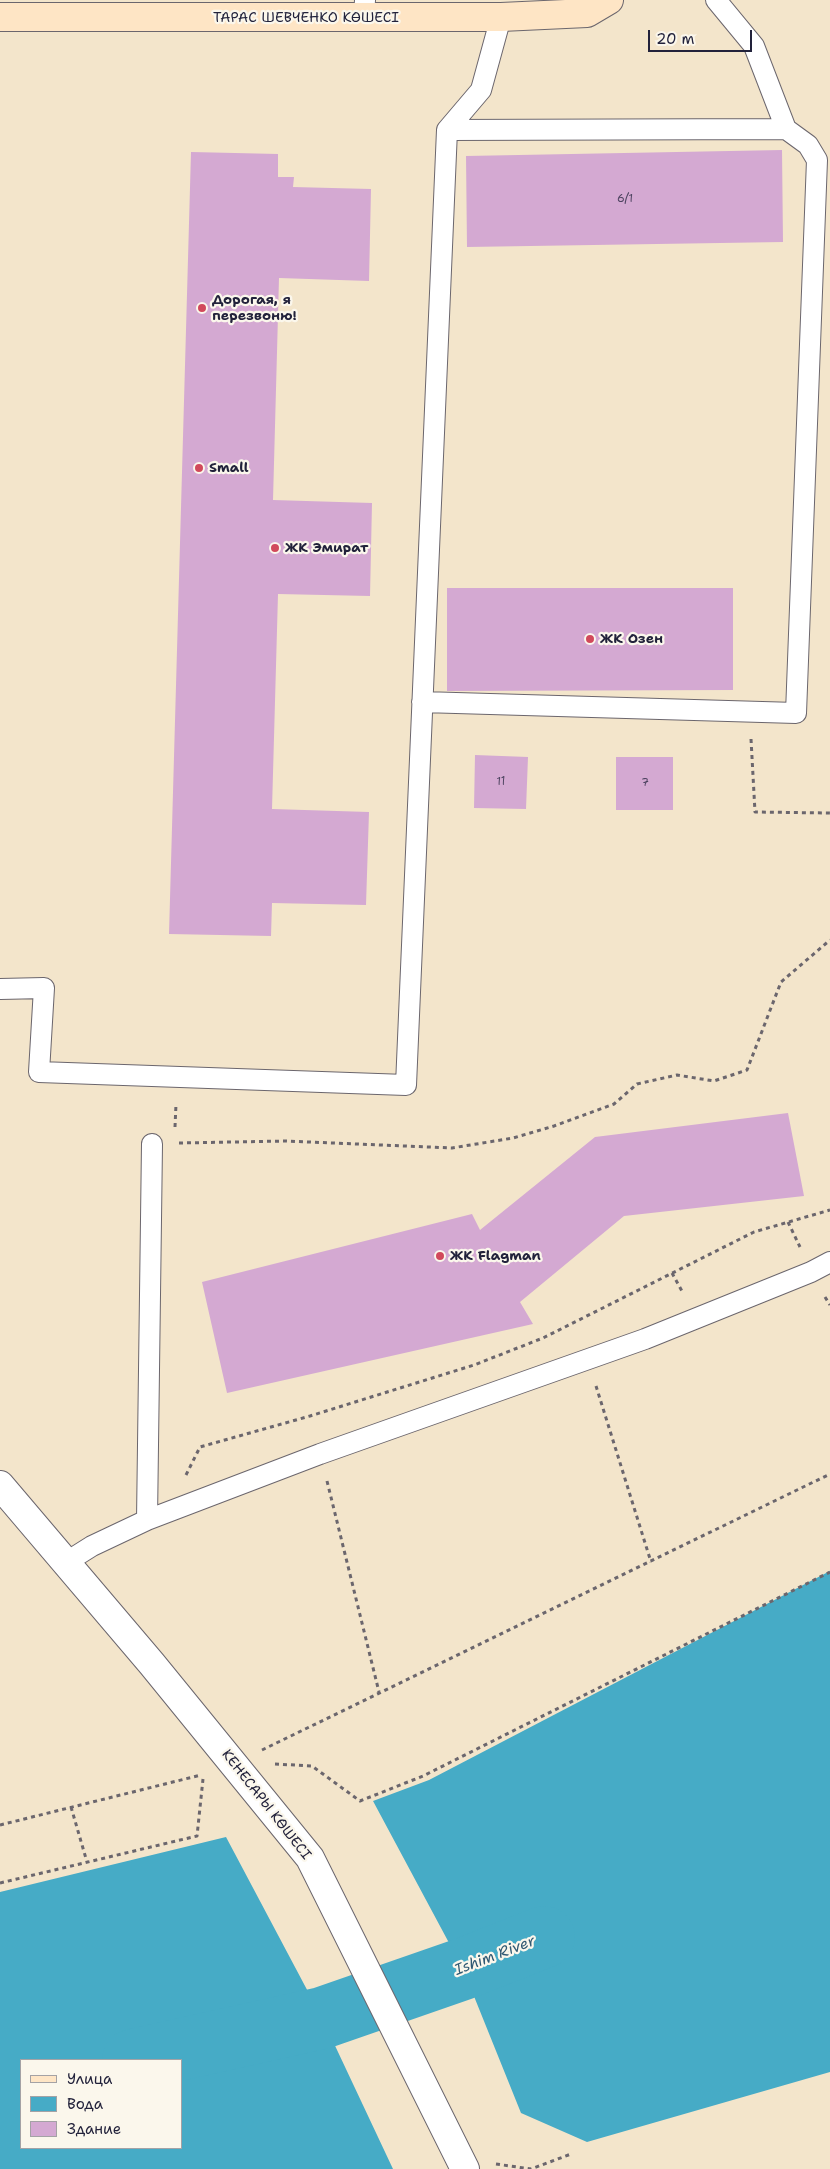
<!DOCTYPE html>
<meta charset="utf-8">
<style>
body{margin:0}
#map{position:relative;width:830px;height:2169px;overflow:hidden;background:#f3e5cb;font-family:"Shantell Sans",sans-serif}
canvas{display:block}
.legend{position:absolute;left:20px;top:2059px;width:162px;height:90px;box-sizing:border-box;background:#fbf7ec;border:1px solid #a4a2a5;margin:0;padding:6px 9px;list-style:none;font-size:15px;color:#22223b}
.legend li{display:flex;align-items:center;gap:10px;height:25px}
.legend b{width:25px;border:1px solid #a4a2a5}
.scale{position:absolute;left:648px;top:30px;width:104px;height:22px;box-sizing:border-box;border:2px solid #22223b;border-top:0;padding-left:6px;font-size:15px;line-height:18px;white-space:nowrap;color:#22223b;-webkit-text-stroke:4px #fbf7ec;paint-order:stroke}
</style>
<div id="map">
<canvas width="830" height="2169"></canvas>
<ul class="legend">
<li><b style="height:6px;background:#fee5c5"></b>Улица</li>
<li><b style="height:14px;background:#46abc6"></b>Вода</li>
<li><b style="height:14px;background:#d4a9d2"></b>Здание</li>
</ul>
<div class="scale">20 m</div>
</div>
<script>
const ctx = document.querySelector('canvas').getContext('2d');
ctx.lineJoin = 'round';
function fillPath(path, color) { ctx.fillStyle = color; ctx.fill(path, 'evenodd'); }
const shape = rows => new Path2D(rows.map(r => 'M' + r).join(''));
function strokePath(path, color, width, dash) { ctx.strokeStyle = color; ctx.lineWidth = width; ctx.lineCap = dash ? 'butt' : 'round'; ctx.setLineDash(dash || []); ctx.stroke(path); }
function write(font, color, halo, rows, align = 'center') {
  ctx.font = font + ' "Shantell Sans",sans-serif'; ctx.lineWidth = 4.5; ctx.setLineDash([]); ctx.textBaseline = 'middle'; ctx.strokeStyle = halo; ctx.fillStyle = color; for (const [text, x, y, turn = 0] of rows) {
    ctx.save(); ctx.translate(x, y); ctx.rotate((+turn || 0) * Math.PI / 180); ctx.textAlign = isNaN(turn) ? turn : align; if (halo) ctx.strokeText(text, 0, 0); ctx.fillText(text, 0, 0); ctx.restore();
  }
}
const water = shape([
 [830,1571,830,2072,587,2142,521,2113,463,1969,373,1801,429,1780],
 [226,1837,322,2018,393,2169,0,2169,0,1892],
 [181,2060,181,2148,21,2148,21,2060]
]);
const river = shape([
 [133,2060,322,2018,463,1969,544,1937]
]);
const building = shape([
 [782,150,783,242,467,247,466,156],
 [191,152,278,154,278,177,294,177,293,187,371,189,369,281,279,278,273,500,372,503,370,596,278,594,272,809,369,812,366,905,272,903,271,936,169,934],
 [447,588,733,588,733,690,447,691],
 [475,755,528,757,526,809,474,808],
 [616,757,673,757,673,810,616,810],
 [788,1113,804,1196,624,1216,520,1302,533,1324,227,1393,202,1282,472,1214,480,1230,595,1137]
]);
const path = shape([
 [751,739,755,812,830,813],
 [175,1127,176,1104],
 [179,1143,286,1141,452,1148,513,1138,554,1126,614,1104,637,1084,677,1075,714,1081,747,1070,781,982,830,940],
 [788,1222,800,1247],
 [672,1273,683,1293],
 [825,1297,830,1305],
 [596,1386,651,1562],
 [186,1475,200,1447,310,1416,474,1365,543,1338,754,1232,830,1210],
 [327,1481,379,1692],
 [262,1750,830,1474],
 [275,1764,312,1766,360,1801,423,1776,830,1572],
 [71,1807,87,1862],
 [0,1825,201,1775],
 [0,1883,197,1836,203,1779],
 [496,2164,531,2169,571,2154]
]);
const lane = shape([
 [716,0,754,46,786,129],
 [364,18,365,0],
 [422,702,796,713,817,160,808,145,786,129,447,130],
 [0,989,44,988,39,1072,406,1085,447,130,481,90,501,17],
 [147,1520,152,1144],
 [65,1563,92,1546,147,1520,320,1454,645,1339,811,1272,830,1262]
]);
const street = shape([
 [0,1485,152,1664,310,1858,465,2169]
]);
const secondary = shape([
 [0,17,501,17,587,13,609,0]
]);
const markers = [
 [202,308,5,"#d1495b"],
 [199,468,5,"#d1495b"],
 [275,548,5,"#d1495b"],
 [590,639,5,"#d1495b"],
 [440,1256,5,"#d1495b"]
];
const numberNames = [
 ["6/1",625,199],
 ["11",501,782],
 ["7",645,783]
];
const streetNames = [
 ["ТАРАС ШЕВЧЕНКО КӨШЕСІ",306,18],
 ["КЕНЕСАРЫ КӨШЕСІ",266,1805,52]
];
const poiNames = [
 ["Дорогая, я",212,300],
 ["перезвоню!",212,316],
 ["Small",209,468],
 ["ЖК Эмират",285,548],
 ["ЖК Озен",600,639],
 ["ЖК Flagman",450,1256]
];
const waterNames = [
 ["Ishim River",495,1956,-21]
];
fillPath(water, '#46abc6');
strokePath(river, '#46abc6', 62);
fillPath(building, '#d4a9d2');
strokePath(lane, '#6b666d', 22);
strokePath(street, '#6b666d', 30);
strokePath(secondary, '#6b666d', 30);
strokePath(path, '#6b666d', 3, [4, 4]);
strokePath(lane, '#fff', 20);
strokePath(street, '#fff', 28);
strokePath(secondary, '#fee5c5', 28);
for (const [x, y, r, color] of markers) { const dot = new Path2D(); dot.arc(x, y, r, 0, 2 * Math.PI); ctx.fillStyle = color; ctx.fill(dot); strokePath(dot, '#fbf7ec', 2); }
write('11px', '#4e4461', null, numberNames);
write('14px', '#22223b', '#fbf7ec', streetNames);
write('bold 14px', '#22223b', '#fbf7ec', poiNames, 'left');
write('italic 15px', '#305973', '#fbf7ec', waterNames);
</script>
